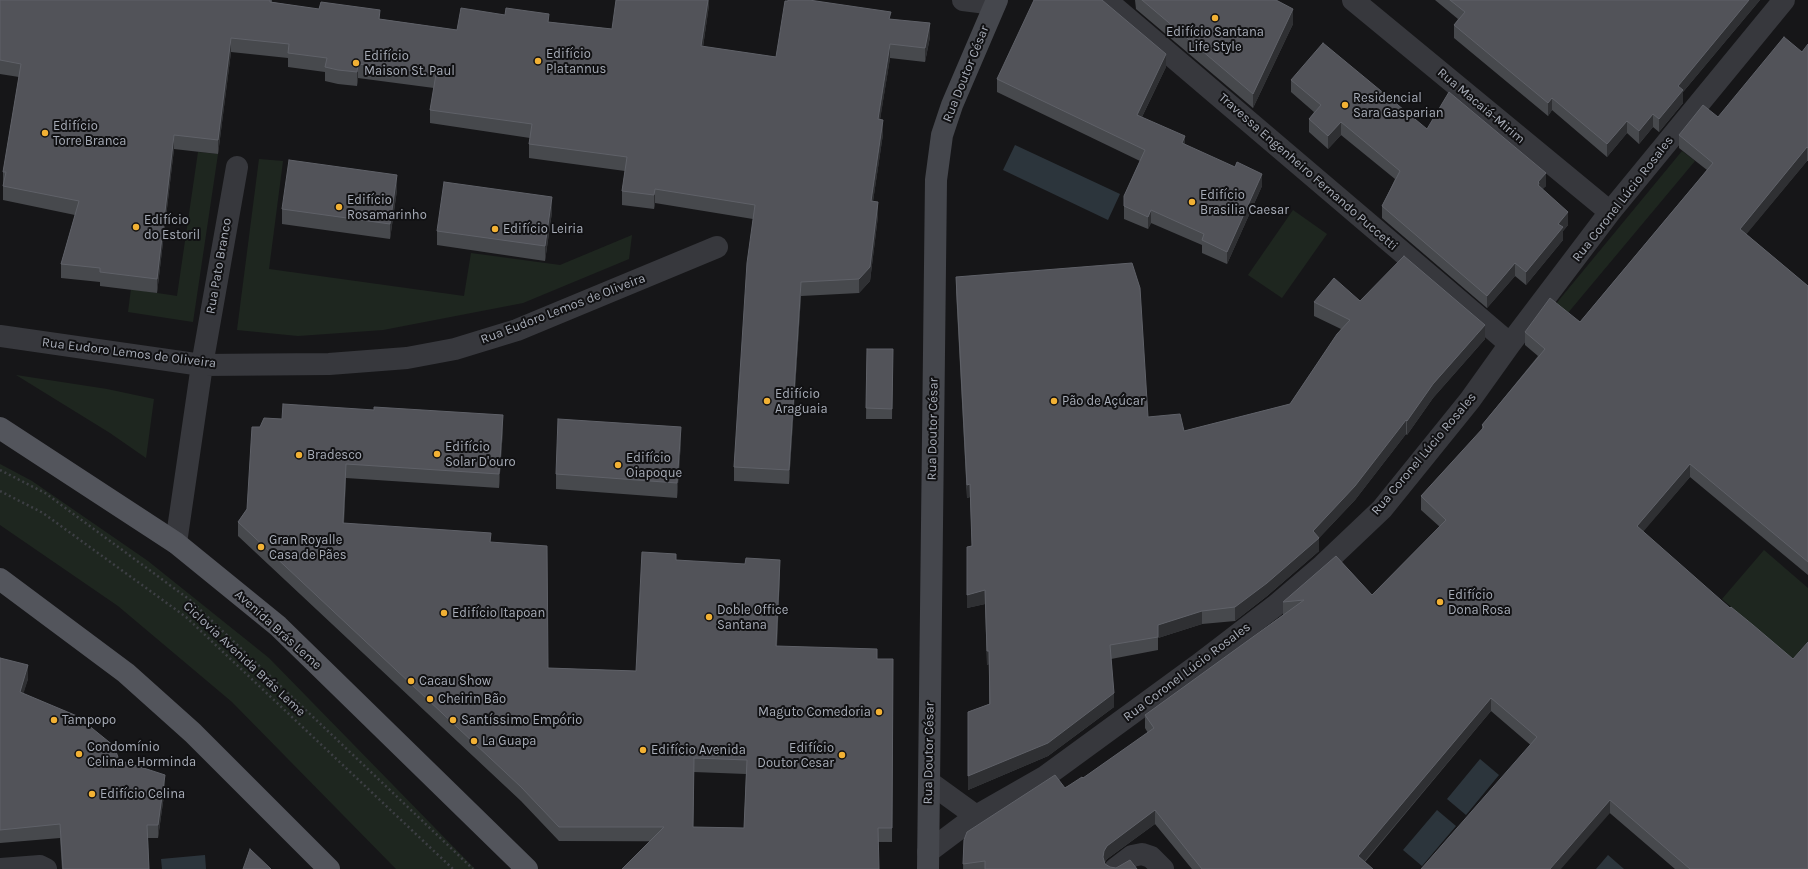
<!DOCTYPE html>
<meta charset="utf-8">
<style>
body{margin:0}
canvas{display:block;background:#161618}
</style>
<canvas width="1808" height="869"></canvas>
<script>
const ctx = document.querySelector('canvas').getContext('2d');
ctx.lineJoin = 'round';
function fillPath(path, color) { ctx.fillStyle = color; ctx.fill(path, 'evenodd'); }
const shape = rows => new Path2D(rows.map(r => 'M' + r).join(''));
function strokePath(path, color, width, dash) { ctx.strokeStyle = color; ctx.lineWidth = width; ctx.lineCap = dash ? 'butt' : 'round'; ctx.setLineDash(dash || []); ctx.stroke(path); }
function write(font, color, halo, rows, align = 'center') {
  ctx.font = font + ' Karla,sans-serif'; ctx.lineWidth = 4; ctx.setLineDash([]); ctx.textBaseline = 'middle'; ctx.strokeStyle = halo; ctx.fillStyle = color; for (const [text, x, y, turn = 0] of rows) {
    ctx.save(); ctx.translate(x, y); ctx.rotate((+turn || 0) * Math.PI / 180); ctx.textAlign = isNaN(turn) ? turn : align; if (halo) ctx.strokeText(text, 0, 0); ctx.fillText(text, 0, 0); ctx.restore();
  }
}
const green = shape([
 [1682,151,1695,161,1562,320,1550,311],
 [198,152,218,154,193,322,128,312,131,289,177,296],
 [259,159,283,161,269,269,464,296,471,253,560,265,632,235,629,259,523,303,383,330,298,336,237,330],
 [1293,210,1327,234,1282,298,1248,275],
 [16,375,107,389,154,399,146,458,110,433],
 [0,464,32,481,148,561,269,658,475,869,396,869,232,702,118,606,0,525],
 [1764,550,1808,588,1808,648,1796,663,1722,599]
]);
const water = shape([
 [1015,145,1120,194,1108,220,1003,170],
 [1480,759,1499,775,1466,815,1447,799],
 [1437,810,1456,826,1422,866,1403,850],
 [205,855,206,869,162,869,161,859],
 [1608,855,1624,869,1596,869]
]);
const path = shape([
 [0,470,45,493,190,600,473,869],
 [0,491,43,513,186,617,453,869]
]);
const street = shape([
 [963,0,995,4],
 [1106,0,1510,344],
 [1353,0,1610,212],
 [0,336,202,365,329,364,407,358,455,349,517,330,717,247],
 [176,543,202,365,237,167],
 [929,782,976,816],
 [928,852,976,816,1046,776,1198,665,1275,606,1323,565,1382,509,1470,400,1510,344,1610,212,1784,0],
 [0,869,40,866,46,869],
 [1115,869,1132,856,1142,854,1151,857,1163,869]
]);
const secondary = shape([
 [928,869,936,180,942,135,952,105,997,0]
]);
const primary = shape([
 [0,428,176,543,278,626,527,869],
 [0,579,126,673,193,733,329,869]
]);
const wall = shape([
 [0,0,272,0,272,2,380,19,457,30,549,22,612,29,709,0,709,5,703,47,776,57,891,19,930,37,925,62,890,58,880,119,883,134,873,201,878,216,870,281,859,293,801,296,789,484,734,481,734,467,753,219,655,203,654,209,622,205,622,191,625,171,529,158,529,144,530,138,430,123,430,110,434,88,358,78,357,86,338,84,325,81,325,72,288,67,288,58,231,52,218,154,174,149,157,293,100,286,100,282,61,278,61,264,75,215,3,200,3,172,19,77,0,74],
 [1135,0,1276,0,1293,24,1253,108,1136,9],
 [1435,0,1760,0,1683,92,1683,103,1659,132,1653,127,1639,144,1627,133,1607,157,1552,110,1548,116,1454,38,1454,25,1458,19],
 [1808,44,1808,161,1807,161,1746,234,1808,286,1808,575,1690,477,1643,531,1808,869,1675,869,1491,711,1365,862,1373,869,1192,869,1155,824,1107,859,1105,862,1105,864,1110,867,1116,868,1137,869,963,869,964,840,1083,778,1148,733,1145,728,1145,715,1283,615,1283,602,1336,556,1372,595,1440,527,1421,510,1421,496,1482,430,1482,425,1538,356,1525,345,1525,332,1580,322,1707,170,1679,148,1679,135,1718,117,1802,52],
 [1166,67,1142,117,1185,145,1262,186,1227,264,1202,253,1202,245,1151,223,1148,229,1124,219,1124,196,1140,161,997,92,997,79],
 [1291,80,1427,129,1546,186,1542,189,1568,225,1563,231,1563,240,1526,285,1515,276,1487,308,1382,218,1382,206,1395,179,1341,135,1328,149,1309,132,1309,119,1314,112,1291,92],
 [397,190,390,239,282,224,282,209],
 [552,212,545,261,437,245,437,231],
 [956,277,1148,417,1184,431,1290,404,1341,329,1314,316,1314,302,1360,301,1485,339,1433,398,1407,435,1406,434,1355,500,1319,538,1319,551,1267,596,1235,621,1202,624,1158,638,1158,650,1111,659,1114,707,1048,756,968,790,968,712,989,704,989,664,987,665,985,604,967,608,967,547,972,546,970,497,967,498,956,291],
 [867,349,893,349,892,419,866,419],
 [260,427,503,429,499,488,346,478,344,523,491,542,548,668,636,671,676,560,780,574,777,646,877,659,893,659,892,842,559,841,521,801,238,536,238,522,247,509],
 [694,772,746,774,744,828,693,827],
 [681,442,677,498,556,489,556,474],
 [0,658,28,679,23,693,119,760,165,788,158,838,148,838,149,869,62,869,60,838,0,843]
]);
const shadedWall = shape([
 [708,0,709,0,709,5,701,60,701,46],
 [1749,0,1760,0,1683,92,1683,103,1659,132,1659,119,1678,86],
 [1293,9,1293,24,1253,108,1253,94],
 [930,23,930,37,925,62,925,48],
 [231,38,231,52,218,154,218,140],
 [890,44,890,58,878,133,878,119],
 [1166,54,1166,67,1137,127,1137,115],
 [358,64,358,78,357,86,357,72],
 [1552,98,1552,110,1548,116,1548,103],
 [1653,114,1653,127,1639,144,1639,131],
 [883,120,883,134,871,215,871,201],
 [1627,121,1627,133,1607,157,1607,144],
 [1341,122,1341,135,1328,149,1328,136],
 [174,135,174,149,157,293,157,279],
 [1185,136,1185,149,1182,143],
 [1807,147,1807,161,1740,242,1740,229],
 [1546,173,1546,186,1539,193,1538,198,1538,182],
 [1262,174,1262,186,1227,264,1227,252],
 [397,175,397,190,390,239,390,224],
 [655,189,655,203,654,209,654,195],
 [552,197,552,212,545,261,545,246],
 [878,202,878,216,870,281,859,293,859,279],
 [1151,210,1151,223,1148,229,1148,217],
 [1568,212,1568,225,1563,231,1563,240,1526,285,1526,272,1558,224],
 [1515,263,1515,276,1487,308,1487,296],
 [801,282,801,296,789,484,789,470],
 [1485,325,1485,339,1433,398,1407,435,1407,421,1433,384],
 [503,415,503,429,499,488,499,474],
 [1406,420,1406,434,1355,500,1319,538,1319,551,1267,596,1235,621,1235,607,1313,531],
 [681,427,681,442,677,498,677,483],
 [346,464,346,478,343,537,343,523],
 [1690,464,1690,477,1637,539,1637,526],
 [970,484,970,497,967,498,967,485],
 [780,560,780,574,776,660,776,646],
 [985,590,985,604,967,608,967,595],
 [1202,611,1202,624,1158,638,1158,650,1158,625],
 [987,651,989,651,989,664,987,665],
 [28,665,28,679,20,705,20,692],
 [1114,693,1114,707,1048,756,968,790,968,776],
 [1491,698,1491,711,1358,869,1358,856],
 [165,775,165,788,158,838,158,825],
 [1610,800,1610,813,1561,869,1550,869],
 [1155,810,1155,824,1107,859,1104,864,1103,857,1104,851,1107,846]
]);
const building = shape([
 [0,0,270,0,270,2,319,9,321,2,380,10,379,19,457,30,461,8,505,15,506,8,549,14,548,22,612,29,616,0,708,0,701,46,776,57,785,1,788,1,788,0,809,0,891,12,889,19,930,23,925,48,890,44,878,119,883,120,871,201,878,202,870,267,859,279,801,282,789,470,734,467,747,263,755,205,655,189,654,195,622,191,627,157,529,144,532,124,430,110,436,74,358,64,357,72,338,70,325,67,327,58,288,53,289,44,231,38,218,140,174,135,157,279,100,272,100,268,61,264,79,201,3,186,6,172,3,172,21,64,0,60,0,0],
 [1034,0,1102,0,1166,54,1137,115,1185,136,1182,143,1235,167,1237,162,1262,174,1227,252,1202,240,1204,234,1151,210,1148,217,1124,206,1124,196,1145,150,997,79,1034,0],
 [1142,0,1276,0,1293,9,1253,94,1142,0],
 [1450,0,1749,0,1678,86,1683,90,1659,119,1653,114,1639,131,1627,121,1607,144,1552,98,1548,103,1454,25,1465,12,1450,0],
 [1784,37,1802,52,1808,44,1808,148,1807,147,1740,229,1808,286,1808,562,1690,464,1637,526,1730,608,1731,607,1753,625,1793,659,1808,642,1808,869,1690,869,1610,800,1550,869,1421,869,1537,737,1491,698,1358,856,1373,869,1202,869,1155,810,1107,846,1104,851,1103,857,1105,864,1110,867,1116,868,1130,860,1137,869,985,869,985,861,963,864,964,840,967,832,1055,775,1065,788,1082,777,1083,778,1154,728,1145,715,1304,600,1283,602,1336,556,1372,595,1446,520,1421,496,1484,427,1482,425,1545,349,1525,332,1550,298,1580,322,1713,163,1679,135,1703,105,1718,117,1784,37],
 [1323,43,1427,129,1449,92,1546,173,1538,182,1539,183,1538,185,1568,212,1558,224,1563,227,1526,272,1515,263,1487,296,1382,206,1400,171,1341,122,1328,136,1309,119,1321,105,1291,80,1323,43],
 [289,160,397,175,390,224,282,209,289,160],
 [444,182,552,197,545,246,437,231,444,182],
 [1404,256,1485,325,1433,384,1407,421,1406,420,1355,486,1313,531,1319,538,1267,583,1235,607,1202,611,1158,625,1158,637,1110,645,1114,693,1048,743,968,776,968,712,990,704,989,651,987,651,985,590,967,595,967,547,972,546,970,484,967,485,956,277,1132,263,1140,288,1148,417,1180,414,1184,431,1290,404,1337,334,1350,320,1314,302,1334,278,1360,301,1404,256],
 [867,349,893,349,892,409,866,408,867,349],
 [283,404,374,410,374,407,503,415,499,474,346,464,343,523,491,533,490,542,547,546,548,668,636,671,642,552,676,554,676,560,745,564,746,558,780,560,776,646,877,649,877,659,893,659,892,828,878,828,879,869,622,869,664,827,559,827,521,787,238,522,247,509,252,427,260,427,264,418,282,419,283,404],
 [694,758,747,760,744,828,693,827,694,758],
 [558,419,681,427,677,483,556,474,558,419],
 [0,658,28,665,20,692,77,716,114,746,119,760,165,775,158,825,147,825,149,869,63,869,60,824,0,830,0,658],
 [250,849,271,869,243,869,250,849]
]);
const markers = [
 [1215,18,4,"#f2b134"],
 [538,61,4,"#f2b134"],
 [356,63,4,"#f2b134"],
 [1345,105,4,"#f2b134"],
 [45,133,4,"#f2b134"],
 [1192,202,4,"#f2b134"],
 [339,207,4,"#f2b134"],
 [136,227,4,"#f2b134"],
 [495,229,4,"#f2b134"],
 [767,401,4,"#f2b134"],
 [1054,401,4,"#f2b134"],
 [437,454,4,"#f2b134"],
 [299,455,4,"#f2b134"],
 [618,465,4,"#f2b134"],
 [261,547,4,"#f2b134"],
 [1440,602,4,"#f2b134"],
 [444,613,4,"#f2b134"],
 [709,617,4,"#f2b134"],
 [411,681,4,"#f2b134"],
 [430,699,4,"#f2b134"],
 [879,712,4,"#f2b134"],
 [54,720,4,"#f2b134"],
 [453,720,4,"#f2b134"],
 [474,741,4,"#f2b134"],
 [643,750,4,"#f2b134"],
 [79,754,4,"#f2b134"],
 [842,755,4,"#f2b134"],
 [92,794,4,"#f2b134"]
];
const poiNames = [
 ["Edifício Santana",1215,32,"center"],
 ["Life Style",1215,47,"center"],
 ["Edifício",546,54],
 ["Platannus",546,69],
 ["Edifício",364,56],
 ["Maison St. Paul",364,71],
 ["Residencial",1353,98],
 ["Sara Gasparian",1353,113],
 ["Edifício",53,126],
 ["Torre Branca",53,141],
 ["Edifício",1200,195],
 ["Brasilia Caesar",1200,210],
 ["Edifício",347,200],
 ["Rosamarinho",347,215],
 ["Edifício",144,220],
 ["do Estoril",144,235],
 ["Edifício Leiria",503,229],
 ["Edifício",775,394],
 ["Araguaia",775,409],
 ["Pão de Açúcar",1062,401],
 ["Edifício",445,447],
 ["Solar D'ouro",445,462],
 ["Bradesco",307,455],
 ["Edifício",626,458],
 ["Oiapoque",626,473],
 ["Gran Royalle",269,540],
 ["Casa de Pães",269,555],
 ["Edifício",1448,595],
 ["Dona Rosa",1448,610],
 ["Doble Office",717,610],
 ["Santana",717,625],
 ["Edifício Itapoan",452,613],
 ["Cacau Show",419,681],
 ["Cheirin Bão",438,699],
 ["Maguto Comedoria",871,712,"right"],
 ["Tampopo",62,720],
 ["Santíssimo Empório",461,720],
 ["La Guapa",482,741],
 ["Condomínio",87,747],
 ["Celina e Horminda",87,762],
 ["Edifício",834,748,"right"],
 ["Doutor Cesar",834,763,"right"],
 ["Edifício Avenida",651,750],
 ["Edifício Celina",100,794]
];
const streetNames = [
 ["Rua Doutor César",966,74,-68],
 ["Rua Macaiá-Mirim",1481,106,40],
 ["Travessa Engenheiro Fernando Puccetti",1308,172,41],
 ["Rua Coronel Lúcio Rosales",1623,199,-52],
 ["Rua Pato Branco",219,266,-80],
 ["Rua Eudoro Lemos de Oliveira",563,309,-21],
 ["Rua Eudoro Lemos de Oliveira",129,353,7],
 ["Rua Doutor César",933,429,-89],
 ["Rua Coronel Lúcio Rosales",1424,454,-50],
 ["Avenida Brás Leme",278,630,42],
 ["Ciclovia Avenida Brás Leme",244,659,43],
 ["Rua Coronel Lúcio Rosales",1187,672,-37],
 ["Rua Doutor César",929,753,-89]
];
fillPath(green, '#1e261f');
fillPath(water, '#2c353c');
strokePath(path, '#3d3f44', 2.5, [2, 3]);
strokePath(street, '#37383d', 22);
strokePath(secondary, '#45474d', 22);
strokePath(primary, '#53555c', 22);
fillPath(wall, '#47494d');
fillPath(shadedWall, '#2f3033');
fillPath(building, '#525359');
strokePath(building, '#5f6168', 1);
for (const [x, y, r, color] of markers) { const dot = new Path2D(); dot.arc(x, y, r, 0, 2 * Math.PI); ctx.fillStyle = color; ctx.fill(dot); strokePath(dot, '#111113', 1.5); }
write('13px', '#a8adb8', '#111113', poiNames, 'left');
write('13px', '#a8adb8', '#111113', streetNames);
</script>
